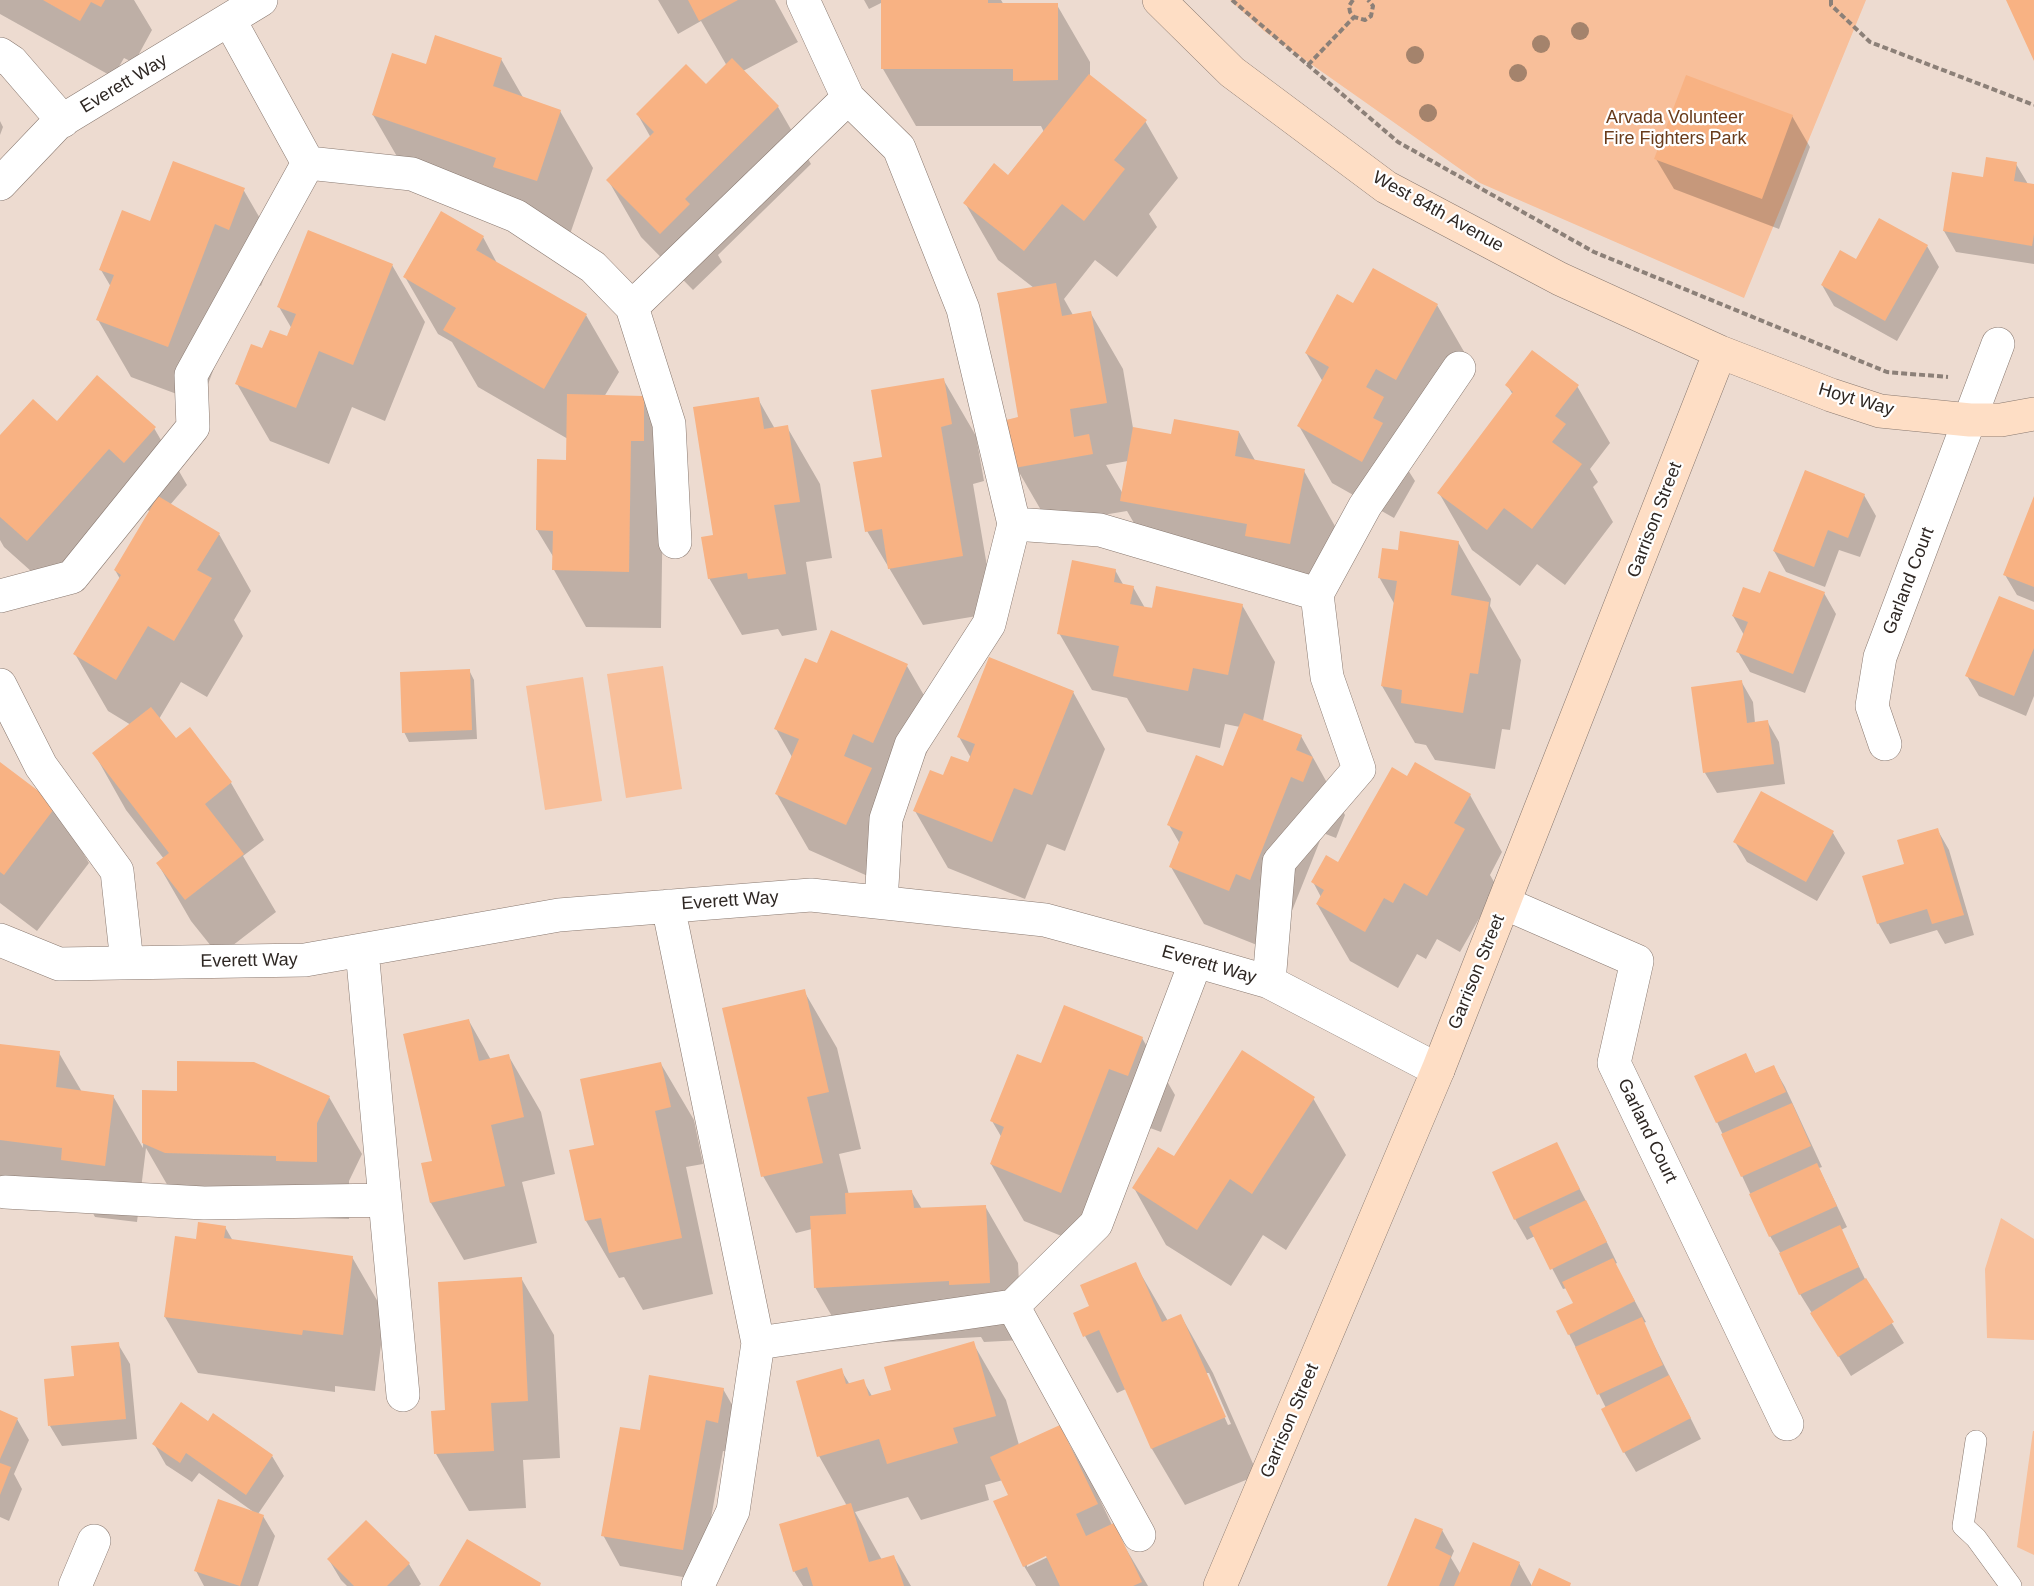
<!DOCTYPE html>
<style>
body{margin:0}
canvas{display:block;background:#eddbd0}
</style>
<canvas width="2034" height="1586"></canvas>
<script>
const ctx = document.querySelector('canvas').getContext('2d');
ctx.lineJoin = 'round';
function fillPath(path, color) { ctx.fillStyle = color; ctx.fill(path, 'evenodd'); }
const shape = rows => new Path2D(rows.map(r => 'M' + r).join(''));
function strokePath(path, color, width, dash) { ctx.strokeStyle = color; ctx.lineWidth = width; ctx.lineCap = dash ? 'butt' : 'round'; ctx.setLineDash(dash || []); ctx.stroke(path); }
function write(font, color, halo, rows, align = 'center') {
  ctx.font = font + ' Helvetica,sans-serif'; ctx.lineWidth = 4.5; ctx.setLineDash([]); ctx.textBaseline = 'middle'; ctx.strokeStyle = halo; ctx.fillStyle = color; for (const [text, x, y, turn = 0] of rows) {
    ctx.save(); ctx.translate(x, y); ctx.rotate((+turn || 0) * Math.PI / 180); ctx.textAlign = isNaN(turn) ? turn : align; if (halo) ctx.strokeText(text, 0, 0); ctx.fillText(text, 0, 0); ctx.restore();
  }
}
const green = shape([
 [1230,0,1866,0,1744,298,1480,183,1264,31],
 [663,666,682,789,626,798,607,674],
 [583,677,602,801,545,810,526,686],
 [2001,1218,2034,1239,2034,1340,1987,1338,1985,1269],
 [2033,1431,2034,1431,2034,1555,2017,1547]
]);
const shadow = shape([
 [0,0,134,0,152,30,134,63,124,58,113,77,0,14],
 [658,0,775,0,798,42,743,71,778,107,811,164,718,255,722,262,693,290,641,237,608,180,651,138,638,115,706,86,727,66,701,21,678,34],
 [864,0,1001,0,1004,5,1057,5,1090,62,1090,76,1145,121,1178,178,1149,214,1157,227,1117,277,1095,260,1064,299,1073,315,1090,312,1123,369,1133,428,1172,436,1239,432,1256,462,1304,471,1336,528,1323,601,1154,558,1127,511,1049,524,1016,467,1034,288,998,260,965,203,1008,177,1044,132,1041,126,916,126,883,69,883,2,869,9],
 [1128,461,1123,494,1106,465],
 [501,59,524,99,560,111,593,168,569,237,406,172,373,115,427,66],
 [1792,116,1810,147,1779,229,1674,189,1656,159],
 [0,121,3,127,0,135],
 [2016,164,2028,184,2034,185,2034,264,1956,252,1944,231,1984,179],
 [243,189,276,246,261,286,247,280,201,403,131,377,98,320,111,287,101,270,151,223],
 [483,237,498,265,586,315,619,372,604,397,643,398,676,455,663,497,661,628,586,627,554,570,554,558,537,530,567,462,568,439,478,387,452,342,438,334,405,277],
 [1927,246,1939,267,1897,341,1834,306,1822,285,1857,261],
 [392,265,425,322,385,421,352,407,329,464,270,441,237,384,288,338,292,329,279,307],
 [1373,270,1437,305,1470,362,1408,470,1415,481,1394,518,1332,483,1299,426,1323,382,1306,353,1353,305],
 [943,379,976,436,984,481,973,484,995,613,923,625,867,531,884,458],
 [1507,385,1577,386,1610,443,1590,469,1598,482,1593,487,1613,522,1565,585,1537,564,1520,586,1472,550,1439,493,1513,395],
 [758,399,775,429,787,427,820,484,832,558,806,562,817,630,782,636,778,629,742,635,709,578,715,537],
 [57,423,154,428,187,485,170,505,219,534,251,591,234,620,243,636,207,697,181,682,159,719,176,740,190,730,231,783,264,840,243,856,276,912,219,956,191,921,158,864,164,859,126,810,94,753,131,725,108,711,75,654,120,579,115,570,150,512,143,505,60,597,4,547,0,540,0,437],
 [1864,495,1876,516,1860,557,1839,550,1825,587,1786,572,1774,551],
 [2034,500,2034,602,2017,595,2005,575],
 [1458,542,1491,599,1490,606,1521,660,1510,730,1502,729,1495,769,1435,760,1426,745,1415,743,1382,686,1395,605,1379,577,1399,552],
 [1115,570,1124,586,1133,587,1145,608,1242,605,1275,662,1263,721,1301,736,1345,815,1336,838,1323,833,1282,936,1262,947,1204,924,1171,867,1180,844,1169,825,1224,768,1240,727,1225,724,1220,748,1147,732,1127,698,1092,690,1059,633],
 [1824,593,1836,614,1805,693,1750,672,1738,652,1744,635,1733,616,1761,595],
 [2034,612,2034,696,2026,716,1979,696,1967,676],
 [817,665,907,666,940,723,906,799,885,793,903,826,879,881,809,850,776,793,792,757,776,729],
 [469,670,474,680,477,739,409,742,404,732],
 [1741,681,1753,702,1755,723,1767,721,1779,742,1785,784,1717,793,1705,773],
 [1073,692,1105,749,1065,851,1047,844,1025,899,948,868,915,811,944,777,968,764,971,758,959,737],
 [0,764,56,806,89,863,37,931,0,903],
 [1408,778,1470,795,1502,852,1490,875,1497,887,1460,952,1437,939,1426,959,1417,954,1398,988,1350,961,1317,904,1321,897,1313,882,1339,864],
 [1937,829,1949,850,1974,935,1945,944,1937,930,1890,944,1878,923,1906,865],
 [1833,833,1845,853,1817,901,1747,862,1735,842],
 [804,991,837,1048,861,1149,839,1154,849,1195,911,1191,922,1209,985,1206,1018,1263,1022,1340,984,1342,981,1337,848,1344,815,1287,812,1229,796,1233,763,1176],
 [469,1021,491,1060,508,1055,541,1112,555,1174,522,1182,537,1243,464,1260,431,1203,423,1165,434,1162],
 [1142,1038,1175,1095,1161,1132,1142,1125,1094,1249,1024,1221,991,1164,1002,1138,992,1121,1042,1065],
 [0,1045,59,1053,82,1092,113,1096,143,1148,144,1092,329,1097,362,1154,349,1181,349,1219,310,1218,307,1212,176,1200,146,1148,137,1222,95,1217,88,1204,0,1193],
 [1745,1055,1756,1074,1773,1066,1785,1087,1822,1167,1819,1168,1847,1227,1841,1230,1866,1281,1904,1343,1851,1376,1800,1294,1782,1256,1770,1236,1696,1077],
 [661,1064,694,1120,703,1164,686,1167,713,1294,643,1310,624,1277,619,1278,586,1221,596,1146],
 [1313,1098,1346,1155,1286,1250,1263,1235,1231,1286,1166,1245,1134,1188,1174,1158],
 [1556,1144,1597,1222,1617,1263,1615,1264,1646,1322,1643,1323,1701,1439,1636,1472,1624,1452,1606,1408,1569,1334,1575,1303,1567,1288,1563,1289,1535,1236,1527,1240,1515,1219],
 [225,1227,233,1241,352,1257,385,1314,375,1391,335,1386,335,1392,198,1373,165,1317,197,1240],
 [1135,1264,1168,1321,1181,1316,1213,1373,1258,1475,1185,1505,1152,1449,1126,1389,1117,1393,1085,1336,1091,1307],
 [1205,1373,1209,1373,1231,1424,1228,1425],
 [521,1278,554,1335,560,1458,523,1460,526,1508,469,1511,436,1454],
 [973,1343,1006,1400,1019,1445,1059,1427,1092,1483,1112,1525,1148,1586,1036,1586,1024,1566,1010,1495,1003,1480,985,1485,989,1500,921,1520,908,1497,855,1512,882,1560,894,1557,911,1586,803,1586,794,1571,847,1506,819,1456,841,1370,850,1385,863,1381,872,1396,893,1391],
 [1052,1552,1054,1554,1027,1567,1027,1563],
 [118,1344,130,1364,137,1439,62,1446,50,1426,76,1378],
 [723,1389,741,1420,735,1453,723,1451,700,1580,620,1566,603,1535,641,1431],
 [0,1412,17,1419,29,1440,14,1474,22,1489,9,1521,0,1517],
 [208,1423,272,1456,284,1476,258,1514,263,1516,275,1536,258,1586,204,1586,196,1571,255,1513,199,1473,192,1482,166,1465,154,1444],
 [366,1522,409,1564,421,1584,419,1586,347,1586,341,1580,329,1560],
 [1442,1530,1454,1551,1451,1558,1461,1575,1519,1563,1532,1586,1389,1586]
]);
const building = shape([
 [43,0,105,0,101,7,91,2,80,21],
 [688,0,738,0,699,21],
 [881,0,988,0,988,3,1058,3,1058,80,1013,81,1013,69,881,69],
 [2006,0,2034,0,2034,61],
 [435,35,502,58,493,86,561,110,537,181,493,167,496,158,372,115,392,53,426,64],
 [732,58,779,106,685,199,690,204,660,234,606,180,654,132,636,114,686,64,706,84],
 [1089,74,1147,120,1114,160,1125,169,1084,221,1062,204,1024,251,963,203,994,163,1008,175],
 [1686,75,1793,115,1762,199,1654,159],
 [1986,157,2017,162,2014,181,2034,184,2034,234,2032,246,1943,231,1952,172,1983,177],
 [173,161,245,188,229,230,215,224,168,347,96,320,114,275,99,270,122,210,150,221],
 [441,211,484,236,476,250,587,314,544,389,443,330,456,308,403,277],
 [1879,218,1928,245,1885,321,1821,285,1840,250,1856,259],
 [308,230,393,264,353,365,319,351,296,408,235,384,251,344,262,348,270,330,287,336,296,314,277,307],
 [1373,268,1438,304,1396,380,1376,369,1366,387,1384,397,1373,418,1383,423,1362,462,1297,426,1329,367,1305,353,1337,294,1353,303],
 [1056,283,1062,316,1091,311,1107,403,1070,409,1074,437,1089,434,1093,454,1014,468,1006,420,1018,417,997,293],
 [1532,350,1579,385,1555,416,1566,424,1552,442,1582,464,1532,529,1504,508,1487,530,1437,493,1513,392,1505,385],
 [97,375,156,427,124,463,109,449,27,541,0,517,0,435,33,399,57,421],
 [944,378,952,424,941,427,963,556,888,569,882,529,865,532,853,462,882,457,871,390],
 [567,394,644,396,644,441,631,441,629,572,552,570,553,531,536,530,537,459,566,460],
 [759,397,764,429,788,425,800,502,774,505,786,574,748,579,747,573,708,579,701,537,713,535,693,407],
 [1174,419,1239,431,1235,456,1305,469,1290,544,1245,536,1247,524,1120,501,1133,427,1171,434],
 [1805,470,1865,494,1848,538,1828,530,1814,567,1773,551],
 [158,496,220,533,197,570,212,578,174,641,148,626,116,680,73,654,121,575,114,570],
 [2034,496,2034,587,2003,575],
 [1400,531,1459,541,1451,595,1489,602,1478,674,1470,673,1463,713,1401,703,1402,690,1381,686,1397,581,1378,578,1382,548,1398,550],
 [1072,560,1116,569,1114,582,1134,586,1130,604,1152,608,1156,586,1243,604,1228,675,1193,668,1188,691,1113,676,1119,646,1057,634],
 [1769,571,1825,592,1793,674,1736,652,1748,622,1732,616,1743,587,1760,593],
 [1999,596,2034,610,2034,648,2014,696,1965,676],
 [831,630,908,664,873,743,853,734,844,756,872,768,846,825,775,794,799,739,774,729,805,658,817,663],
 [989,657,1074,691,1032,795,1014,788,992,842,913,811,930,770,943,775,951,756,968,762,975,744,957,737],
 [470,669,472,730,402,733,400,672],
 [1742,680,1747,723,1768,720,1774,764,1703,773,1691,687],
 [151,707,176,738,190,727,232,782,205,804,244,854,185,900,156,863,169,853,92,753],
 [1244,713,1302,735,1296,750,1313,757,1303,782,1291,777,1250,880,1236,874,1229,891,1169,867,1183,832,1167,825,1196,755,1223,766],
 [0,762,57,805,4,875,0,872],
 [1415,762,1471,794,1454,823,1465,829,1427,896,1404,883,1393,903,1384,898,1365,932,1316,904,1324,890,1311,882,1326,855,1338,862,1392,767,1407,776],
 [1761,791,1834,831,1806,882,1733,842],
 [1938,828,1964,915,1932,924,1927,909,1877,924,1862,876,1904,864,1897,840],
 [805,989,829,1092,807,1097,823,1163,761,1177,722,1008],
 [1064,1005,1143,1037,1128,1076,1109,1069,1061,1193,990,1164,1004,1127,990,1121,1017,1054,1041,1063],
 [469,1019,479,1061,509,1054,524,1117,491,1125,505,1186,430,1203,421,1163,432,1161,403,1034],
 [0,1044,60,1051,56,1087,114,1095,105,1166,61,1160,62,1148,0,1140],
 [1242,1050,1315,1097,1252,1194,1230,1179,1197,1230,1132,1188,1158,1147,1174,1156],
 [1746,1053,1755,1073,1774,1065,1786,1092,1716,1123,1694,1076],
 [177,1061,254,1062,330,1096,317,1123,317,1162,276,1161,276,1156,165,1153,142,1143,142,1090,177,1091],
 [661,1062,671,1107,655,1111,682,1238,609,1253,601,1218,585,1221,569,1150,594,1145,580,1079],
 [1792,1103,1811,1146,1741,1177,1721,1134],
 [1557,1142,1580,1189,1514,1220,1492,1172],
 [1817,1163,1837,1206,1769,1237,1749,1194],
 [912,1190,914,1208,986,1205,990,1283,949,1285,949,1281,814,1288,810,1216,846,1214,845,1193],
 [1586,1200,1607,1242,1550,1270,1529,1227],
 [198,1222,226,1226,224,1238,353,1256,343,1335,303,1330,302,1335,164,1317,175,1236,196,1239],
 [1840,1225,1859,1267,1799,1295,1779,1253],
 [1613,1258,1635,1301,1568,1335,1556,1311,1573,1303,1562,1282],
 [1136,1262,1162,1322,1181,1314,1226,1417,1151,1449,1099,1330,1083,1337,1073,1313,1089,1306,1080,1285],
 [522,1277,528,1401,491,1403,494,1451,434,1454,431,1411,445,1410,438,1282],
 [1866,1278,1894,1322,1838,1357,1810,1313],
 [1642,1317,1663,1365,1597,1395,1575,1347],
 [974,1341,996,1416,953,1428,958,1443,887,1464,879,1439,817,1457,796,1381,842,1368,846,1384,864,1379,869,1396,891,1390,884,1367],
 [119,1342,126,1419,48,1426,44,1379,74,1376,71,1346],
 [649,1375,724,1388,718,1423,706,1420,683,1550,601,1536,620,1427,640,1430],
 [1669,1375,1691,1418,1623,1453,1601,1409],
 [181,1402,208,1421,213,1413,273,1455,246,1495,186,1453,180,1463,152,1444],
 [0,1410,18,1418,0,1459],
 [1060,1425,1098,1504,1076,1514,1086,1536,1114,1523,1142,1582,1133,1586,1060,1586,1046,1556,1023,1567,993,1501,1008,1495,990,1457],
 [0,1463,11,1467,0,1495],
 [218,1499,264,1515,240,1586,194,1571],
 [851,1503,869,1562,894,1555,904,1586,813,1586,807,1567,793,1572,779,1524],
 [1415,1518,1443,1529,1435,1548,1451,1556,1439,1586,1387,1586],
 [366,1520,410,1563,387,1586,354,1586,327,1559],
 [467,1539,541,1583,540,1586,439,1586],
 [1473,1542,1520,1562,1510,1586,1454,1586],
 [1539,1568,1571,1583,1570,1586,1531,1586]
]);
const path = shape([
 [1232,0,1398,142,1594,252,1887,372,1948,377],
 [1353,0,1349,6,1350,12,1354,17,1365,20,1371,16,1373,6,1368,0],
 [1831,0,1831,5,1870,42,2034,105],
 [1308,65,1354,17]
]);
const lane = shape([
 [1976,1441,1963,1526,1976,1538,2011,1586]
]);
const street = shape([
 [803,0,848,98,899,148,963,309,1014,524,989,624,911,745,886,819,881,902],
 [0,54,12,62,63,121],
 [308,163,412,174,516,216,593,267,632,307,669,424,675,542],
 [0,184,58,123,261,0],
 [632,307,848,98],
 [1014,524,1100,530,1317,594],
 [0,596,72,577,193,427,191,375,308,163,230,21],
 [0,685,41,766,117,871,127,963],
 [1885,744,1872,706,1880,657,1998,344],
 [1504,903,1637,961,1614,1063,1787,1424],
 [668,906,758,1343,733,1511,698,1585],
 [0,940,59,964,305,960,559,915,811,895,1045,920,1196,961,1269,982,1438,1070],
 [362,950,403,1395],
 [1269,982,1279,862,1359,769,1327,677,1317,594,1365,506,1459,368],
 [5,1192,204,1203,385,1200],
 [1013,1306,1139,1535],
 [758,1343,1013,1306,1096,1224,1196,961],
 [75,1586,94,1541]
]);
const secondary = shape([
 [1159,0,1232,72,1386,187,1560,279,1720,352,1831,395,1880,411,1970,420,2001,420,2034,414],
 [1220,1586,1438,1070,1720,352]
]);
const trees = [
 [1580,31],
 [1541,44],
 [1415,55],
 [1518,73],
 [1428,113]
];
const streetNames = [
 ["Everett Way",124,84,-31],
 ["West 84th Avenue",1438,212,29],
 ["Hoyt Way",1856,400,16],
 ["Garrison Street",1655,520,-69],
 ["Garland Court",1909,581,-69],
 ["Everett Way",730,901,-4],
 ["Everett Way",249,961,-1],
 ["Everett Way",1209,965,16],
 ["Garrison Street",1477,972,-68],
 ["Garland Court",1647,1131,64],
 ["Garrison Street",1290,1421,-67]
];
const parkNames = [
 ["Arvada Volunteer",1675,118],
 ["Fire Fighters Park",1675,139]
];
fillPath(green, '#f8bf9a');
fillPath(shadow, '#0003');
fillPath(building, '#f8b283');
strokePath(lane, '#897970', 22);
strokePath(street, '#897970', 34);
strokePath(secondary, '#897970', 34);
strokePath(path, '#8c8078', 4, [6, 3]);
strokePath(lane, '#fff', 21);
strokePath(street, '#fff', 33);
strokePath(secondary, '#fedec5', 33);
ctx.fillStyle = '#a4836c';
for (const [x, y] of trees) { ctx.beginPath(); ctx.arc(x, y, 9, 0, 2 * Math.PI); ctx.fill(); }
write('18px', '#2e2723', '#fff', streetNames);
write('18px', '#693b1a', '#fff', parkNames);
</script>
